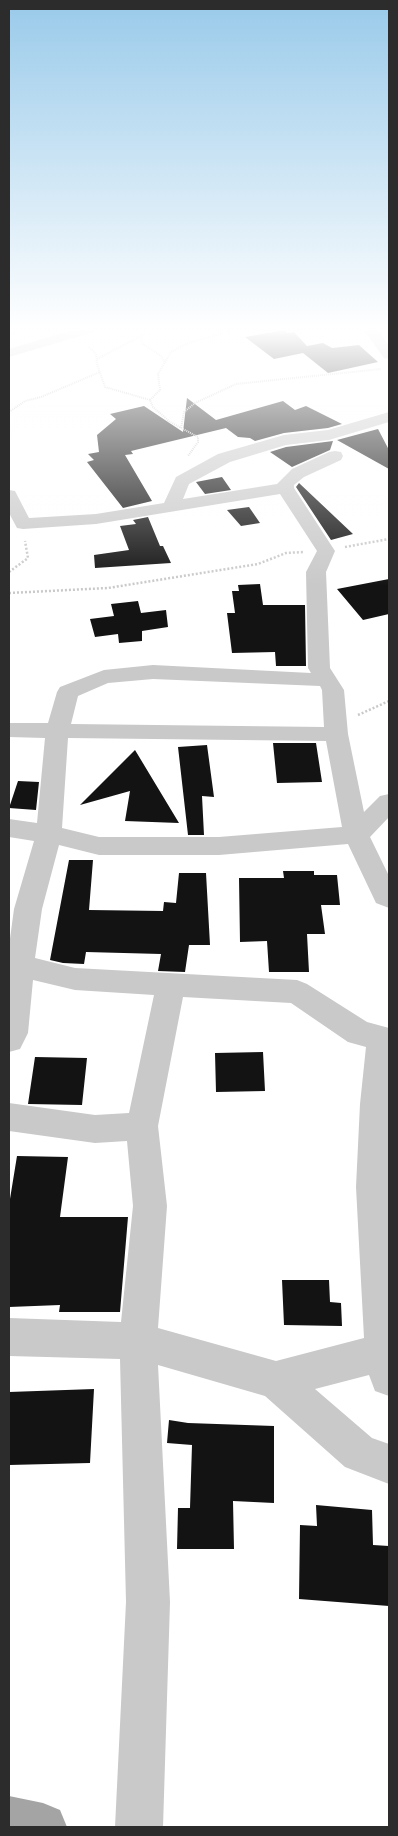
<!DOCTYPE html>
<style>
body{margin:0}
#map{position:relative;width:398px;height:1836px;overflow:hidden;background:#fff;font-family:Figtree,sans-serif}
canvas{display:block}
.frame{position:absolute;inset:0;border:10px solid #2c2c2c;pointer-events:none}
</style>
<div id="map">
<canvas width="398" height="1836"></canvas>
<div class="frame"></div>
</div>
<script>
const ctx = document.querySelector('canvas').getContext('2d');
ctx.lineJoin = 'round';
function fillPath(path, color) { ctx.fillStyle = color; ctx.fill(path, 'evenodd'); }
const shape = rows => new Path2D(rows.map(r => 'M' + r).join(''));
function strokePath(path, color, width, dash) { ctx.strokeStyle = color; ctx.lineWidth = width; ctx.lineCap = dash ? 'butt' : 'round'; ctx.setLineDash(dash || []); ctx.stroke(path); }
const building = shape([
 [285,330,287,333,294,332,307,346,323,343,332,348,359,345,378,362,328,373,303,353,274,359,245,337],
 [187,398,216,420,283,401,295,410,306,406,342,424,328,428,284,433,255,441,250,438,238,437,226,428,131,451,133,454,125,455,152,501,123,508,87,462,94,460,88,454,99,452,97,435,116,419,110,414,144,406,183,432],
 [378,429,389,450,389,469,337,440],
 [333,441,330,450,292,467,270,452,286,447],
 [222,477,231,490,205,494,196,482],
 [299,483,353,534,331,540,296,487],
 [249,507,260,523,241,526,227,510],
 [148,517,160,546,163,546,171,563,95,568,94,555,129,550,120,526,136,524,133,520],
 [389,579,389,614,363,620,337,589],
 [260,584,263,605,305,605,306,666,276,666,275,652,232,653,227,613,235,613,232,591,239,591,238,585],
 [138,601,141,613,166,610,168,627,142,631,142,641,119,643,118,634,95,637,90,619,114,616,111,604],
 [273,743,316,743,322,782,277,783],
 [207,745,214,797,202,796,204,835,188,835,178,747],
 [135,750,179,823,125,821,130,791,80,805],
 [18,781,39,782,36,810,9,808],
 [69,860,93,860,89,910,163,911,164,902,176,903,179,873,206,873,210,945,189,945,185,972,158,971,161,954,86,952,84,964,63,963,50,960],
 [283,871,314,871,314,875,337,875,340,905,321,905,325,934,307,934,309,972,269,972,267,941,240,942,239,878,284,878],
 [263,1052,265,1091,216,1092,215,1053],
 [35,1057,87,1058,82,1105,28,1104],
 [17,1156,68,1157,60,1217,128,1217,120,1312,59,1312,60,1305,9,1307,9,1205],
 [282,1280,329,1280,330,1302,341,1303,342,1326,284,1325],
 [94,1389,90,1463,9,1465,9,1392],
 [169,1420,188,1423,274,1426,274,1503,233,1501,234,1549,177,1549,178,1508,190,1508,192,1445,167,1443],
 [316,1505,372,1510,373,1545,389,1546,389,1606,299,1599,300,1525,317,1526]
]);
const pathFar1 = shape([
 [151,329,141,336,143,344,161,356,165,363],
 [89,347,96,354,97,364,105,387,150,400,153,407,170,422,198,437,198,442,188,456],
 [97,359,141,336],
 [150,400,160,390,158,374,171,352,188,343,224,333,231,329],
 [9,412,25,401,41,397,100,372],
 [181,428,184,412,195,403,236,384,381,369]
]);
const path = shape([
 [345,547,389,539],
 [9,572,28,558,25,541],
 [9,593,108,588,258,564,286,553,304,552],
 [358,715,389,701]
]);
const minor = shape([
 [76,329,96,329,94,332,9,357,9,349,76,329],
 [363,329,377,329,389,346,389,359,384,358,363,329],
 [389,412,389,422,329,440,286,445,230,462,189,484,183,499,277,484,292,469,329,452,335,451,341,452,343,456,341,460,304,477,294,485,294,488,335,551,326,572,330,668,344,690,348,734,364,812,380,796,389,794,389,817,370,837,389,876,389,908,376,903,348,844,219,855,99,855,59,845,42,909,35,958,75,968,297,980,307,984,367,1022,389,1028,389,1396,375,1391,369,1375,315,1389,372,1438,389,1444,389,1484,345,1467,265,1396,158,1365,170,1602,163,1827,115,1827,126,1602,120,1359,9,1356,9,1318,121,1322,133,1206,127,1141,95,1143,9,1131,9,1103,95,1115,129,1113,154,995,75,990,33,980,28,1033,20,1049,9,1052,9,946,14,909,34,841,9,837,9,819,37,823,45,738,9,737,9,723,48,723,57,692,60,687,104,670,153,665,311,673,308,668,306,572,317,551,280,494,96,524,23,529,17,528,9,513,9,490,15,491,29,518,96,514,164,503,176,477,218,454,284,435,328,430,389,412],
 [153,679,320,686,322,690,324,727,71,724,78,696,108,683,153,679],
 [68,738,326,741,342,827,219,837,99,837,62,828,68,738],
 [183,997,291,1003,348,1042,366,1047,360,1104,356,1187,364,1338,276,1361,158,1328,167,1206,158,1126,183,997]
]);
const major = shape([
 [9,1796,43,1803,60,1810,67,1827,9,1827,9,1796]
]);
fillPath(building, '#131313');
strokePath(pathFar1, '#c9c9c9', 2, [1, 1]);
strokePath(path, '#c9c9c9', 2.5, [2, 2]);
fillPath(minor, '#c9c9c9');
fillPath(major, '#a4a4a4');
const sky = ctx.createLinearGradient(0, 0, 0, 586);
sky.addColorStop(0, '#99caea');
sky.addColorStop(0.56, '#fff');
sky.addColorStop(1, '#ffffff00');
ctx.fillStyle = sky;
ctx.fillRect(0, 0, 398, 586);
</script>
